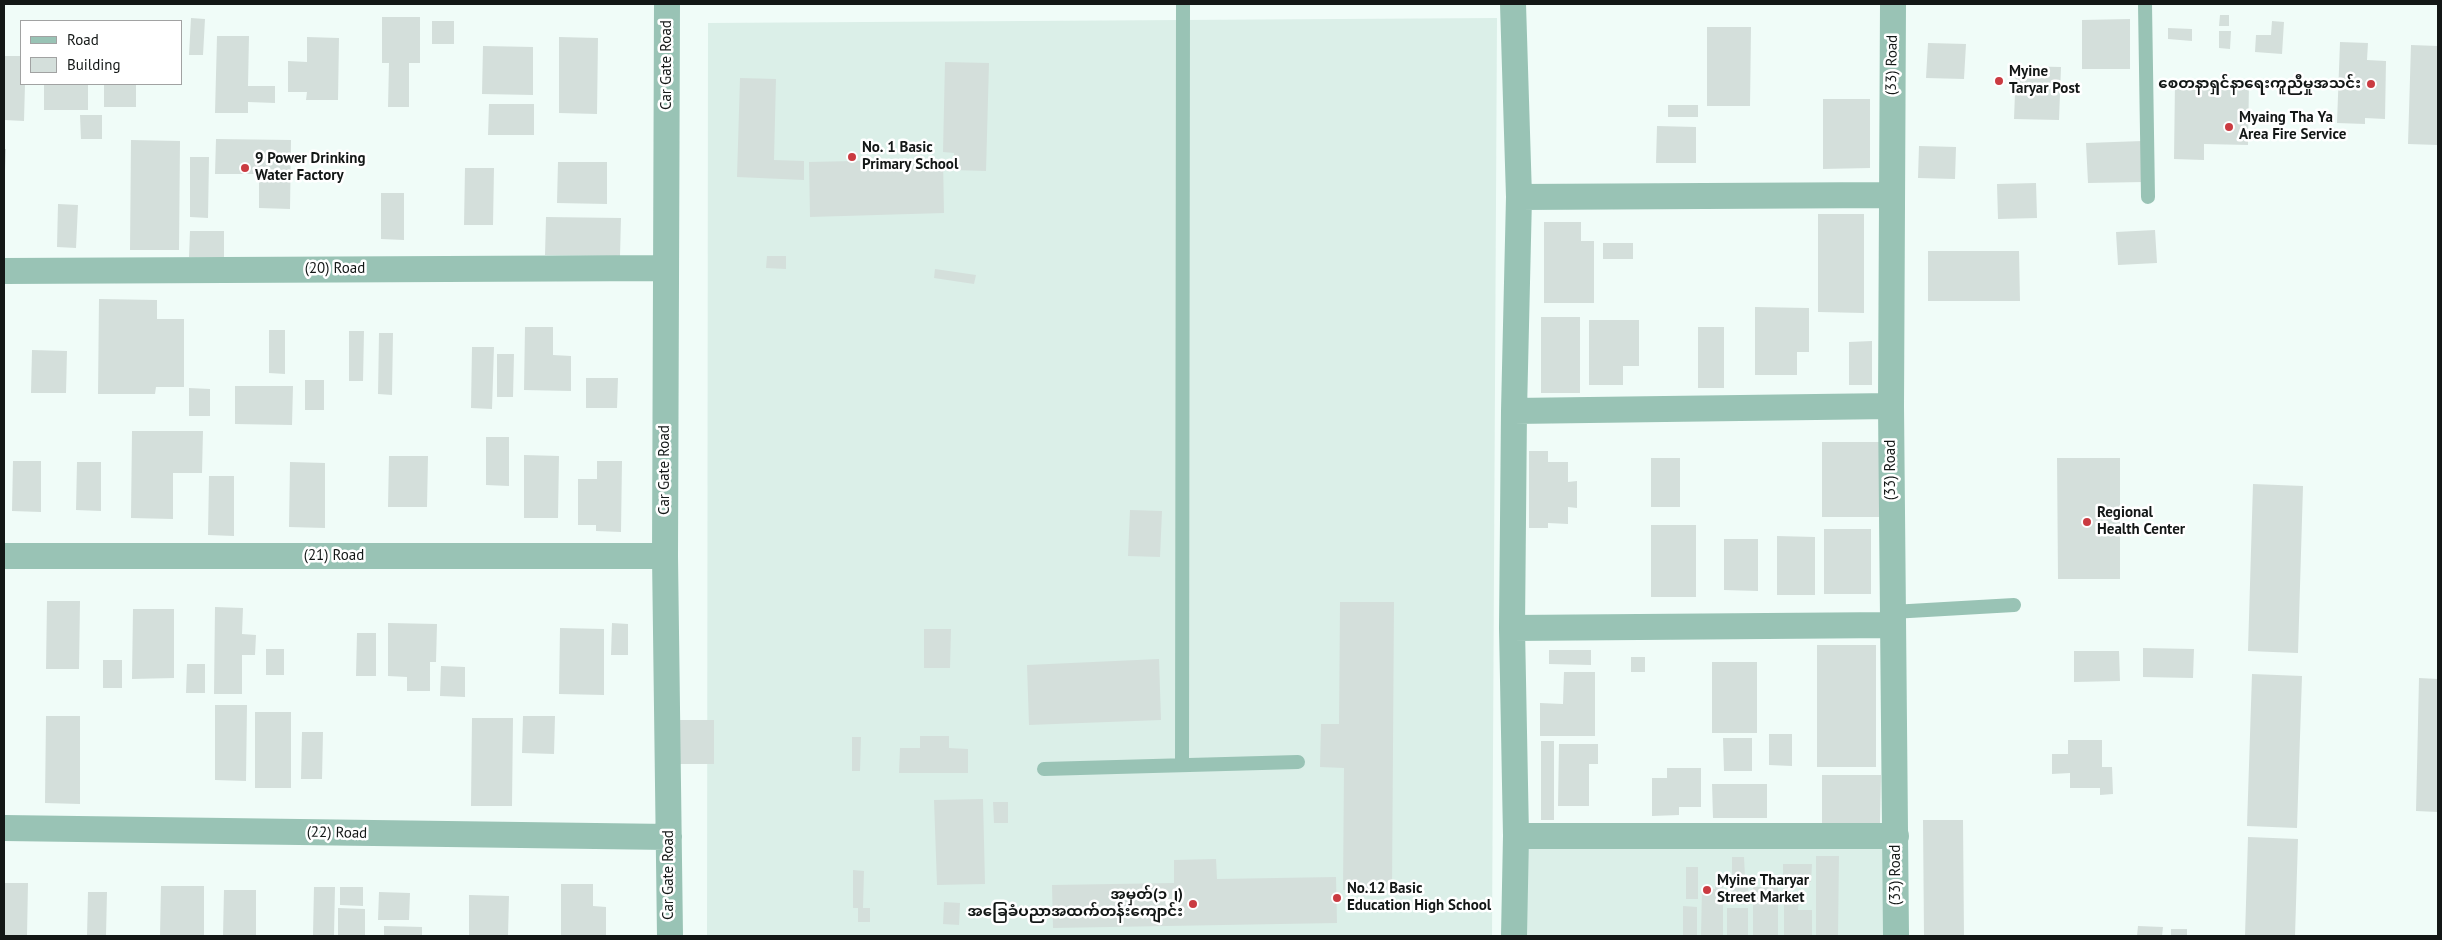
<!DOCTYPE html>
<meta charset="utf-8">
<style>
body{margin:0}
#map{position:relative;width:2442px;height:940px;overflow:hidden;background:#f0fcf8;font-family:"PT Sans",sans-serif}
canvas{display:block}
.frame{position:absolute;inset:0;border:5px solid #131716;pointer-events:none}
.legend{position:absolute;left:20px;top:20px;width:162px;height:65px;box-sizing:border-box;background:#fff;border:1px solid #a1a2a2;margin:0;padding:6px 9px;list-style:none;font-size:15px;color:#131716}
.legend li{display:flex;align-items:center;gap:10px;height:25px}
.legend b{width:25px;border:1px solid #a1a2a2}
</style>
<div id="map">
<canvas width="2442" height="940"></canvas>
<div class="frame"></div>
<ul class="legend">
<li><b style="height:6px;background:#99c3b5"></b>Road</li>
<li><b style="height:14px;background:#d4dfdb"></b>Building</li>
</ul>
</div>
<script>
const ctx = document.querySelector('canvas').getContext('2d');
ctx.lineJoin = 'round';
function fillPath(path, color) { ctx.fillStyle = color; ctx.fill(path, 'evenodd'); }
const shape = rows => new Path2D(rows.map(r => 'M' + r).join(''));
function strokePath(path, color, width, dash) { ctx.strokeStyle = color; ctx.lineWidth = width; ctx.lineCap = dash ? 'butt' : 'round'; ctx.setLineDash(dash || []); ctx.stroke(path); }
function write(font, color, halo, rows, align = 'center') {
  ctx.font = font + ' "PT Sans","Noto Sans Myanmar",sans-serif'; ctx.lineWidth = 5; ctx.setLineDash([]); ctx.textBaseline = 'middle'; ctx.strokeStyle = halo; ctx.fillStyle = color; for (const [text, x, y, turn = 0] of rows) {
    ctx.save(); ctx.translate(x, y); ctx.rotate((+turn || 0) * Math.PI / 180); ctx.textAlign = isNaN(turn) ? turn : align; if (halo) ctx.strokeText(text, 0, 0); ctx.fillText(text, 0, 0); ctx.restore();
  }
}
const built = shape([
 [1497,18,1492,936,707,936,708,23],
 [1890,842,1890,936,1524,936,1526,843]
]);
const building = shape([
 [2220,15,2229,15,2229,26,2219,26],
 [382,17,420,17,420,63,409,63,409,107,388,107,389,63,382,63],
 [191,18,205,19,203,55,189,55],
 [2130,19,2130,69,2082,69,2082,20],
 [432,21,454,21,454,44,432,44],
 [2272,21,2284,22,2282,54,2255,52,2256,35,2271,35],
 [1707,27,1751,27,1750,106,1707,106],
 [2168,28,2192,29,2192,41,2168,39],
 [2219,31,2231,31,2230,49,2219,48],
 [217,36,249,36,248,86,275,86,275,103,248,102,248,113,215,113],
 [307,37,339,38,338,100,306,100,307,92,288,92,288,61,307,62],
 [559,37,598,38,597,114,559,113],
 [2340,42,2368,43,2367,60,2386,61,2385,119,2365,118,2365,124,2337,123],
 [1928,43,1966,44,1964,79,1926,78],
 [2411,45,2438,46,2438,145,2408,144],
 [483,46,533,47,533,95,482,94],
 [4,56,21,56,21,84,25,84,24,121,4,120],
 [945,62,989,63,986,171,953,170,954,153,943,152],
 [2016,66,2061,67,2059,120,2014,119],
 [740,78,776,79,774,160,804,161,804,180,737,177],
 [2175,82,2249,83,2248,145,2204,144,2204,160,2174,159],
 [44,84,88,84,88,110,44,110],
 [104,84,136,84,136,107,104,107],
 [1823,99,1870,99,1870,168,1823,169],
 [489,104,534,104,534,135,488,135],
 [1668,105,1698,105,1698,117,1668,117],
 [80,115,102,115,102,139,81,139],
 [1657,126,1696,127,1696,163,1656,163],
 [216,139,291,140,290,209,259,208,259,174,215,174],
 [131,140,180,141,179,250,130,250],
 [2143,141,2144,182,2088,183,2086,143],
 [1919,146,1956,147,1955,179,1918,178],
 [4,149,6,149,5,171,4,171],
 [190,157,209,157,208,218,190,217],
 [943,159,944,213,810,217,809,162],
 [558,162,607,162,607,204,557,203],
 [465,168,494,168,493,225,464,225],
 [2036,183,2037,218,1998,219,1997,184],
 [381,193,404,193,404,240,381,239],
 [58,204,78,205,76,248,57,247],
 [1818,214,1864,214,1864,313,1818,312],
 [546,217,621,218,620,256,545,255],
 [1544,222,1581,222,1581,241,1594,241,1594,303,1544,303],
 [2155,230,2157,263,2118,265,2116,232],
 [190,231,224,231,224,257,189,257],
 [1603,243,1633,243,1633,259,1603,259],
 [1928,251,2019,251,2020,301,1928,301],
 [767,256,786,256,786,269,766,268],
 [935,269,976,275,974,284,934,278],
 [99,299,157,300,157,319,184,319,184,387,156,387,155,394,98,394],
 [1755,307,1809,308,1809,352,1797,352,1797,375,1755,375],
 [1541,317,1580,317,1580,393,1541,393],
 [1589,320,1639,320,1639,366,1623,366,1623,385,1589,385],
 [525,327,553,327,553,355,571,356,571,391,524,390],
 [1698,327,1724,327,1724,388,1698,388],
 [269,330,285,330,285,374,269,373],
 [349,331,364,331,363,381,349,381],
 [379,333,393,333,392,395,378,394],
 [1872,341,1872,385,1849,385,1849,342],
 [472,347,494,347,492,409,471,408],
 [32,350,67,351,66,393,31,393],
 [497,354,514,354,513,397,497,397],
 [586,378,618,378,617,408,586,408],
 [305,380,324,380,324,410,305,410],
 [235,386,293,386,292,425,235,424],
 [189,388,210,389,210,416,189,416],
 [132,431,203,431,202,473,173,473,173,519,131,518],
 [486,437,509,437,509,486,486,485],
 [1822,442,1879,442,1879,517,1822,517],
 [1529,451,1548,451,1548,462,1568,462,1568,482,1577,481,1577,508,1568,507,1568,524,1548,523,1548,528,1529,528],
 [524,455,559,456,558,518,524,518],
 [389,456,428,456,427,507,388,507],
 [1651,458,1680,458,1680,507,1651,507],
 [2057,458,2120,458,2120,579,2058,579],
 [13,461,41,461,41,512,12,511],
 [597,461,622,461,621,532,596,531,596,525,578,525,578,479,597,479],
 [77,462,101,462,101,511,76,510],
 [290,462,325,463,325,528,289,527],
 [209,476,234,476,234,536,208,535],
 [2253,484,2303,486,2298,653,2248,651],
 [1130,510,1162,511,1160,557,1128,556],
 [1651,525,1696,525,1696,597,1651,597],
 [1824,529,1871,529,1871,594,1824,594],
 [1777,536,1815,537,1815,595,1777,595],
 [1724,539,1758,539,1758,591,1724,590],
 [47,601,80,601,79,669,46,669],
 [1340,602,1394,602,1392,890,1343,890,1344,768,1320,767,1321,724,1339,724],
 [215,607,243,608,242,634,256,635,255,655,242,655,242,694,214,694],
 [133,609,174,609,174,678,132,679],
 [388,623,437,624,436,662,430,662,430,691,407,691,407,677,388,676],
 [612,623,628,624,628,655,611,655],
 [560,628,604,629,604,695,559,694],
 [924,629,951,629,950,668,924,668],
 [357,633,376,633,376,676,356,676],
 [1817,645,1876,645,1876,767,1817,767],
 [2143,648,2194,649,2193,678,2143,677],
 [266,649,284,649,284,675,266,675],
 [1549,650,1591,650,1591,665,1549,664],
 [2074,651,2119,651,2120,681,2074,682],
 [1631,657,1645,657,1645,672,1631,672],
 [1159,659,1161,720,1029,725,1027,665],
 [103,660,122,660,122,688,103,688],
 [1712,662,1757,662,1757,733,1712,733],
 [187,664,205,664,205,693,186,693],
 [441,666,465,667,465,697,440,696],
 [1564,672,1595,672,1595,736,1540,736,1540,703,1563,704],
 [2252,674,2302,676,2297,828,2247,826],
 [2419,678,2438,679,2438,812,2416,811],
 [215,705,247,705,246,781,215,780],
 [255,712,291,712,291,788,255,788],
 [46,716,80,716,80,804,45,803],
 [523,716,555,716,554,754,522,753],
 [472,718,513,718,512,806,471,806],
 [680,720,714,720,714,764,680,764],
 [302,732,323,732,322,779,301,779],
 [1769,734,1792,734,1792,766,1769,765],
 [920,736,949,736,949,748,968,749,968,773,899,773,900,748,920,748],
 [852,737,861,737,860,771,852,771],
 [1723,738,1752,738,1752,771,1724,771],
 [2068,740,2102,740,2102,767,2112,767,2113,794,2100,795,2100,788,2070,788,2070,773,2052,774,2052,754,2068,754],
 [1541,741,1554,741,1554,820,1541,820],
 [1559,744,1598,744,1598,764,1589,764,1589,806,1558,806],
 [1667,768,1701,768,1701,807,1679,807,1679,815,1652,816,1652,778,1667,778],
 [1822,775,1881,775,1880,825,1822,825],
 [1712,784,1767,784,1767,818,1713,818],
 [983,799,985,884,937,885,934,800],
 [993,802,1008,802,1008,823,994,823],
 [1923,820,1963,820,1964,936,1924,936],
 [2248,837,2298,839,2295,936,2245,936],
 [1816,856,1839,856,1838,936,1816,936],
 [1732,857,1744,857,1745,877,1732,877],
 [1216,859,1217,879,1336,877,1337,923,1053,928,1052,885,1174,883,1174,860],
 [1783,864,1812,864,1811,882,1783,882],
 [1686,867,1698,867,1698,899,1686,899],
 [853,870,864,871,863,908,870,908,870,922,858,922,858,908,853,908],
 [1715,876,1723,876,1723,936,1701,936,1702,889,1715,889],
 [4,883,28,883,27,936,4,936],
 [561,884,593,884,593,906,606,907,606,936,561,936],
 [1728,885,1748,885,1749,904,1728,904],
 [161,886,204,886,204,936,160,936],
 [314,887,335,887,334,935,313,935],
 [340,887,363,887,363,906,340,905],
 [1753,887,1778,887,1778,936,1753,936],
 [224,890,256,890,256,936,223,936],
 [88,892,107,892,106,936,87,936],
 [379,892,410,893,409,920,378,920],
 [469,895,509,896,508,936,469,936],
 [1784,900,1799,900,1798,910,1812,910,1812,936,1784,936],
 [944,902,960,903,959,925,943,924],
 [1683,906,1697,907,1697,936,1683,936],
 [338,908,365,909,365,936,338,936],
 [1727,908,1748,908,1748,936,1727,936],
 [384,926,422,927,422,936,384,936],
 [2138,926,2163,927,2162,936,2137,936],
 [2171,929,2187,929,2187,936,2171,936]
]);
const lane = shape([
 [2145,4,2148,197],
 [1892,612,2014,605],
 [1182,765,1183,4],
 [1044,769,1298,762]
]);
const street = shape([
 [667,4,665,556,670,936],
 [1513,4,1519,197,1514,411,1512,628,1516,836,1514,936],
 [1893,4,1891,406,1896,936],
 [1519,197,1890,195],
 [4,271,666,268],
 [1514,411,1891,406],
 [4,556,665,556],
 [1512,628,1893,625],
 [4,828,669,837],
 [1516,836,1896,836]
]);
const markers = [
 [1999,81,5,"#ca3b41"],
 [2371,84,5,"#ca3b41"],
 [2229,127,5,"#ca3b41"],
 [852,157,5,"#ca3b41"],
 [245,168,5,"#ca3b41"],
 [2087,522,5,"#ca3b41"],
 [1707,890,5,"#ca3b41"],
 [1337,898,5,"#ca3b41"],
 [1193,904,5,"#ca3b41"]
];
const streetNames = [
 ["Car Gate Road",667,65,-90],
 ["(33) Road",1892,65,-89],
 ["(20) Road",335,269],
 ["Car Gate Road",665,470,-90],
 ["(33) Road",1891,470,-90],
 ["(21) Road",334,556],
 ["(22) Road",337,833,1],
 ["Car Gate Road",669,875,-90],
 ["(33) Road",1896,875,-90]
];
const poiNames = [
 ["Myine",2009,72],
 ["Taryar Post",2009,89],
 ["စေတနာရှင်နာရေးကူညီမှုအသင်း",2361,84,"right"],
 ["Myaing Tha Ya",2239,118],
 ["Area Fire Service",2239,135],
 ["No. 1 Basic",862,148],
 ["Primary School",862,165],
 ["9 Power Drinking",255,159],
 ["Water Factory",255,176],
 ["Regional",2097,513],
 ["Health Center",2097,530],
 ["Myine Tharyar",1717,881],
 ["Street Market",1717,898],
 ["No.12 Basic",1347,889],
 ["Education High School",1347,906],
 ["အမှတ်(၁၂)",1183,895,"right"],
 ["အခြေခံပညာအထက်တန်းကျောင်း",1183,912,"right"]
];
fillPath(built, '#dbefe8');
fillPath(building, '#d4dfdb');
strokePath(lane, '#99c3b5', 14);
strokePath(street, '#99c3b5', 26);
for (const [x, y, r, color] of markers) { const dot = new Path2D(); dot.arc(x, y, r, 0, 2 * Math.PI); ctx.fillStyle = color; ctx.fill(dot); strokePath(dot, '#fff', 2); }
write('15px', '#131716', '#fff', streetNames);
write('bold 15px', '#131716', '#fff', poiNames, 'left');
</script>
